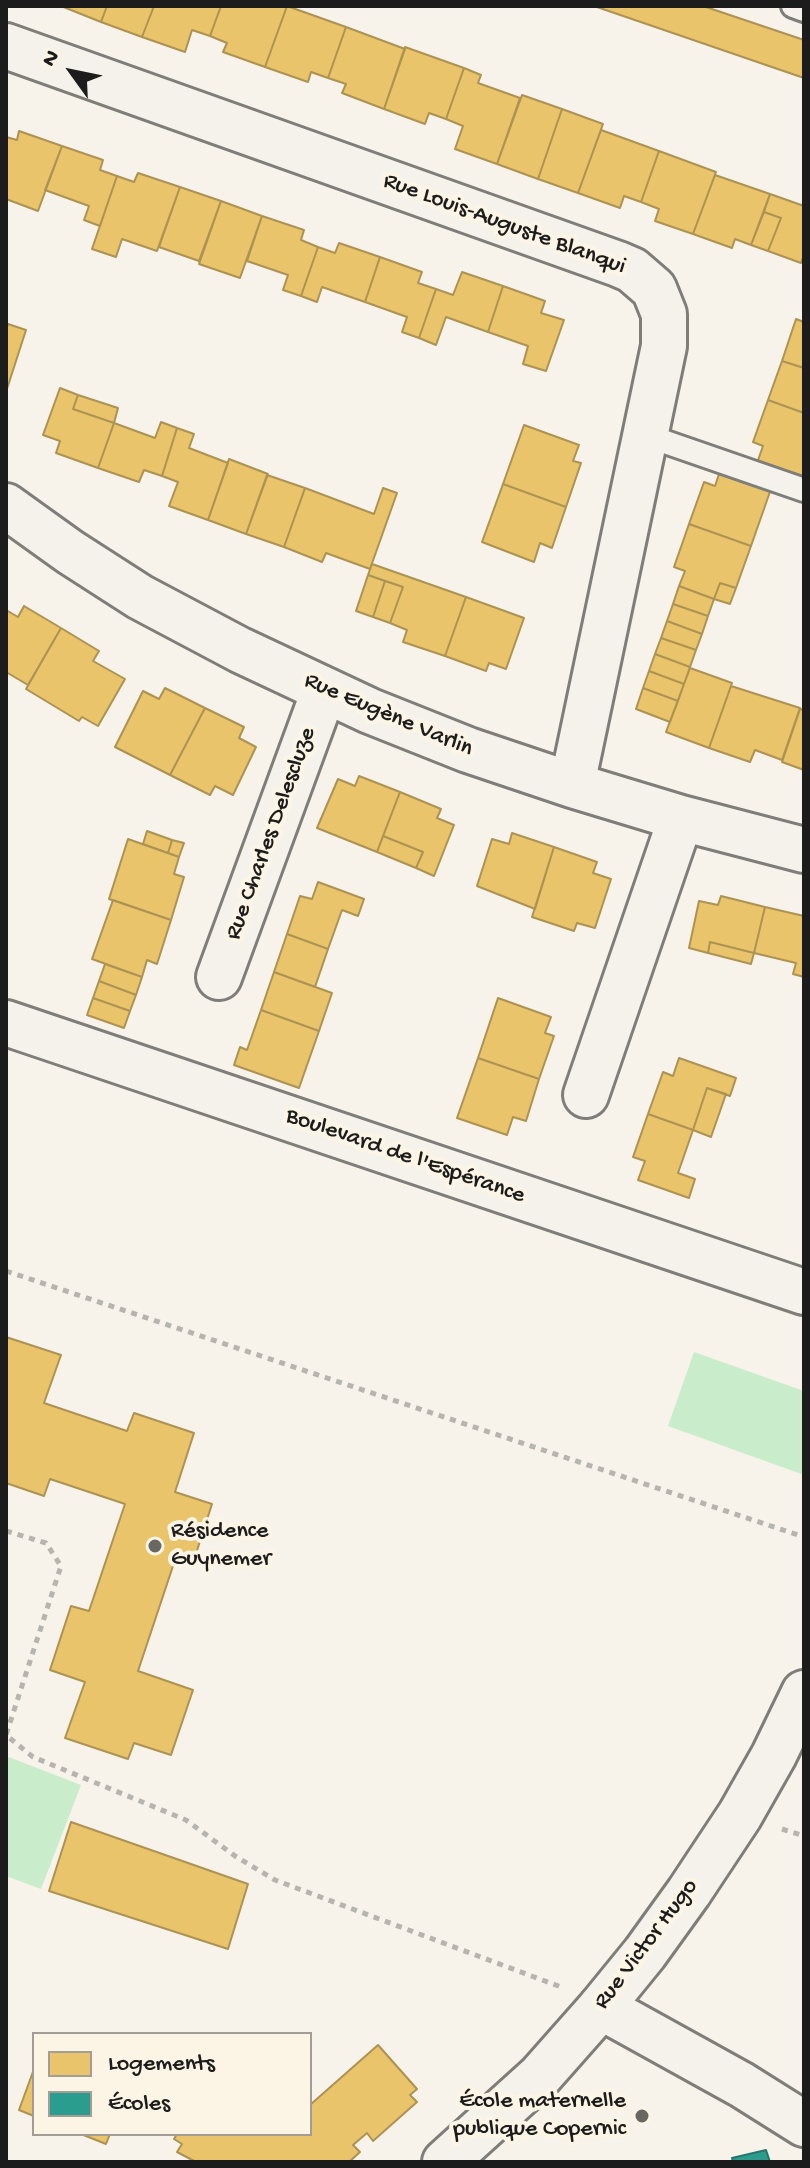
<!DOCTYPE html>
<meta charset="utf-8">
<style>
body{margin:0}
#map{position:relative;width:810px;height:2168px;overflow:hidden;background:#f7f3ea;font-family:"Gochi Hand",sans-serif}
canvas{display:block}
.frame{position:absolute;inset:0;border:8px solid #1c1c1c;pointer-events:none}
.legend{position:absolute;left:32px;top:2032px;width:280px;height:104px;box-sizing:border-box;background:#fcf5e5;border:2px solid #a29e95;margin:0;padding:10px 14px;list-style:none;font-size:24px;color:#1c1c1c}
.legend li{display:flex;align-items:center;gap:16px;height:40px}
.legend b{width:40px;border:2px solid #a29e95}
.north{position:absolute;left:32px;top:32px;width:80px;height:80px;-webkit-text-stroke:6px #fcf5e5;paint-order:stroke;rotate:303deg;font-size:22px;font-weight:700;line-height:32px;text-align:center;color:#1c1c1c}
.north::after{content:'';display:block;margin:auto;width:28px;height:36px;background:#1c1c1c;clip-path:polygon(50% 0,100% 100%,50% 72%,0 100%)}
</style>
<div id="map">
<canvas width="810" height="2168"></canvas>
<div class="frame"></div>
<ul class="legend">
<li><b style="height:22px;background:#e9c46a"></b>Logements</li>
<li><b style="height:22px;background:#2a9d8f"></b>Écoles</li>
</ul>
<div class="north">N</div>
</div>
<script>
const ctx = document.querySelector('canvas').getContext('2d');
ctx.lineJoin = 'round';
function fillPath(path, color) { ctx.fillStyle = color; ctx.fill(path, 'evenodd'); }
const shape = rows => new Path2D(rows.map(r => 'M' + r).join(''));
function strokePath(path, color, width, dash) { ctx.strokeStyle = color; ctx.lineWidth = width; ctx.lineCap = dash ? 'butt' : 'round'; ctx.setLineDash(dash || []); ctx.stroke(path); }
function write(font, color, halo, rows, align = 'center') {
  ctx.font = font + ' "Gochi Hand",sans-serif'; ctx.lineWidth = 8; ctx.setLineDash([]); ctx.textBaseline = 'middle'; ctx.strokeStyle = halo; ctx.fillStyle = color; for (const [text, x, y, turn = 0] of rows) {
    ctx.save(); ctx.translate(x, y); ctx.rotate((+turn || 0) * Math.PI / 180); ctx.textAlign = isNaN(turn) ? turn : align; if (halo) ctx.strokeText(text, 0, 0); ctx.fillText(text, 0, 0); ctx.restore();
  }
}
const green = shape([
 [694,1352,804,1391,804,1475,668,1426],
 [6,1756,81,1785,41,1889,6,1876]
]);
const homes = shape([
 [61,6,107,6,101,22,61,6],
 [107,6,154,6,142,37,101,22,107,6],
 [154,6,221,6,210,36,192,30,185,52,142,37,154,6],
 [221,6,287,6,265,67,223,52,227,43,210,36,221,6],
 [287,6,346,27,328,78,311,72,308,82,265,67,287,6],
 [594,6,703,6,804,40,804,78,594,6],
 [346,27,405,49,384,109,342,93,346,84,328,78,346,27],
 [405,47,464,68,446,119,429,113,425,124,384,109,405,47],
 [464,68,481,75,478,83,520,98,497,164,455,149,463,126,446,119,464,68],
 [522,95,562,109,538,179,497,164,522,95],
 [562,109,603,124,578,193,538,179,562,109],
 [601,130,659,151,641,202,624,196,620,208,578,193,601,130],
 [19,131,62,146,38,211,6,199,6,137,17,140,19,131],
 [62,146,103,160,100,170,117,176,100,226,84,220,89,206,45,190,62,146],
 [659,151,716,172,693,234,655,221,659,209,641,202,659,151],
 [138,173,180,187,157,251,122,239,116,257,92,249,117,176,134,182,138,173],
 [715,175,770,194,751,245,735,239,732,248,693,234,715,175],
 [180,187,221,201,199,261,159,247,180,187],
 [770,194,804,206,804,255,801,263,768,251,781,218,764,212,770,194],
 [221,201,262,216,240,278,199,264,221,201],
 [764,212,781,218,768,251,751,245,764,212],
 [262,216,304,230,301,240,318,247,301,296,283,290,288,275,247,261,262,216],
 [339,243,380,257,365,302,322,287,317,302,301,296,318,247,335,253,339,243],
 [380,257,422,272,418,283,436,289,419,338,402,332,407,317,365,302,380,257],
 [462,272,503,286,488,332,446,317,436,345,419,338,436,289,453,295,462,272],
 [503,286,545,301,541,313,564,320,546,371,523,364,528,346,488,332,503,286],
 [796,319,804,322,804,368,782,361,796,319],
 [8,324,26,330,6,392,6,330,8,324],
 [782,361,804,368,804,413,768,400,782,361],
 [60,388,78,395,73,409,114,423,98,468,56,453,60,441,43,435,60,388],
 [78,395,118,408,114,423,73,409,78,395],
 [768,400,804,413,804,480,757,463,763,446,753,442,768,400],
 [161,422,177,428,162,476,144,470,139,482,98,468,114,423,155,438,161,422],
 [524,425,579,445,573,461,581,463,566,507,503,484,524,425],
 [177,428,194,434,189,448,228,463,208,520,169,506,178,482,162,476,177,428],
 [229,459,268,474,246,534,208,520,229,459],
 [721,468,772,486,751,546,689,524,704,482,715,486,721,468],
 [267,475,305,488,284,547,246,534,267,475],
 [503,484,566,507,552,548,540,543,534,562,482,542,503,484],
 [305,488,374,514,383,488,397,493,370,569,326,553,322,562,284,547,305,488],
 [689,524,751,546,736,588,720,583,714,599,679,586,685,571,674,567,689,524],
 [372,564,466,597,445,656,403,642,407,630,390,623,403,587,368,575,372,564],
 [368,575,385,581,373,617,356,611,368,575],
 [385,581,403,587,390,623,373,617,385,581],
 [720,583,736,588,730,604,714,599,720,583],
 [679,586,714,599,708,616,673,604,679,586],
 [466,597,524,618,506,669,489,663,486,671,445,656,466,597],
 [673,604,708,616,702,634,667,621,673,604],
 [24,606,61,628,28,685,6,672,6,610,18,617,24,606],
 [667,621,702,634,696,650,661,638,667,621],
 [61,628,99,651,93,661,125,679,98,726,82,717,79,721,26,689,61,628],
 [661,638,696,650,690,667,655,654,661,638],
 [655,654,690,667,684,684,649,671,655,654],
 [690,668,732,683,709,748,666,732,690,668],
 [649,671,684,684,678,701,643,688,649,671],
 [731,686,800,708,782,760,755,750,750,762,709,748,731,686],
 [165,688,205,708,170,775,115,747,143,691,159,699,165,688],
 [643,688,678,701,670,722,636,709,643,688],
 [205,708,244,727,239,738,256,747,233,795,215,786,210,795,170,775,205,708],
 [800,709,804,710,804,770,782,762,800,709],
 [359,776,400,792,377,852,317,828,338,779,355,786,359,776],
 [400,792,441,809,437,818,454,825,434,876,416,868,423,852,383,836,400,792],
 [147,831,172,840,168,853,143,844,147,831],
 [512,833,554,847,535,909,477,886,492,839,509,844,512,833],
 [383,836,423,852,416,868,377,852,383,836],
 [128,839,179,857,174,874,184,877,171,920,109,899,128,839],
 [172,840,184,843,179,857,168,853,172,840],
 [554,847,597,862,593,873,611,879,595,928,577,923,574,931,532,917,554,847],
 [318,882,364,899,358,916,342,910,328,949,287,934,300,896,312,899,318,882],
 [721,896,765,907,754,953,710,942,708,953,689,948,699,901,718,905,721,896],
 [113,900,171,920,157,964,147,960,142,977,92,959,113,900],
 [765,907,804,916,804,977,793,974,796,963,754,953,765,907],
 [287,934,328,949,315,987,274,972,287,934],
 [710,942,754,953,751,964,708,953,710,942],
 [105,964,142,977,136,995,99,981,105,964],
 [274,972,332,993,319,1031,261,1010,274,972],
 [99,981,136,995,130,1011,93,998,99,981],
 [93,998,130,1011,124,1028,87,1015,93,998],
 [498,998,551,1017,545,1033,554,1036,539,1079,478,1058,498,998],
 [261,1010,319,1031,299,1088,234,1065,240,1047,247,1050,261,1010],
 [478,1058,539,1079,526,1121,513,1117,507,1135,457,1118,478,1058],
 [679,1058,736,1078,730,1096,707,1088,693,1130,648,1114,663,1072,673,1076,679,1058],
 [707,1088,726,1094,711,1137,693,1130,707,1088],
 [648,1114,693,1130,678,1173,695,1179,689,1198,638,1180,645,1161,633,1157,648,1114],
 [6,1337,61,1355,44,1403,127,1431,134,1413,194,1433,175,1492,212,1504,192,1566,175,1560,138,1671,193,1690,171,1755,134,1743,128,1759,65,1738,85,1682,50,1670,71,1606,89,1611,125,1504,50,1479,44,1496,6,1483,6,1337],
 [71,1822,248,1884,228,1949,49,1891,71,1822],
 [378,2045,417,2089,410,2095,417,2102,373,2141,367,2133,353,2145,360,2152,349,2162,196,2162,177,2152,182,2144,174,2139,177,2134,310,2134,310,2105,378,2045],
 [34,2069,34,2116,19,2110,34,2069],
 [81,2134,110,2134,106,2144,81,2134]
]);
const schools = shape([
 [766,2150,770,2162,733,2162,732,2158,766,2150]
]);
const path = shape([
 [6,1271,804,1537],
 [6,1531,46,1543,61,1566,6,1735,33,1757,186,1820,235,1856,275,1880,561,1987],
 [782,1829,804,1836]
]);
const service = shape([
 [793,6,804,10],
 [645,435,804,490]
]);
const minor = shape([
 [6,46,618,264,632,270,654,289,664,314,664,346,572,785],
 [6,506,70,552,140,597,240,650,370,711,468,750,572,785,681,818,804,850],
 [219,977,324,691],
 [586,1095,681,818],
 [601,2007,742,2085,804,2124]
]);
const tertiary = shape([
 [6,1023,804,1292],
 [445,2162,540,2076,601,2007,645,1953,689,1892,740,1815,774,1755,804,1693]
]);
const markers = [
 [155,1546,8,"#696764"],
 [642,2116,8,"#696764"]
];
const streetNames = [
 ["Rue Louis-Auguste Blanqui",504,225,20],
 ["Rue Eugène Varlin",388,716,23],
 ["Rue Charles Delescluze",272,834,-70],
 ["Boulevard de l'Espérance",405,1157,19],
 ["Rue Victor Hugo",647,1945,-53]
];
const poiNames = [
 ["Résidence",171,1532],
 ["Guynemer",171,1560],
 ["École maternelle",626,2102,"right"],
 ["publique Copernic",626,2130,"right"]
];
fillPath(green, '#c9eccb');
fillPath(homes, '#e9c46a');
strokePath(homes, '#ac9253', 2);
fillPath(schools, '#2a9d8f');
strokePath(schools, '#26766c', 2);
strokePath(service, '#7f7d79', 28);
strokePath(minor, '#7f7d79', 50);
strokePath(tertiary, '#7f7d79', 50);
strokePath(path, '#b6b4af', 5, [6, 6]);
strokePath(service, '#f5f2ec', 22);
strokePath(minor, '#f5f2ec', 44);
strokePath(tertiary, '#f5f2ec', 44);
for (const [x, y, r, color] of markers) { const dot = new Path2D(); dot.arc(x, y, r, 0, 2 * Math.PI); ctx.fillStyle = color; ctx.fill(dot); strokePath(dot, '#fcf5e5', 3); }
write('24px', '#1c1c1c', '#fcf5e5', streetNames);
write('24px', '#1c1c1c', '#fcf5e5', poiNames, 'left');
</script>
